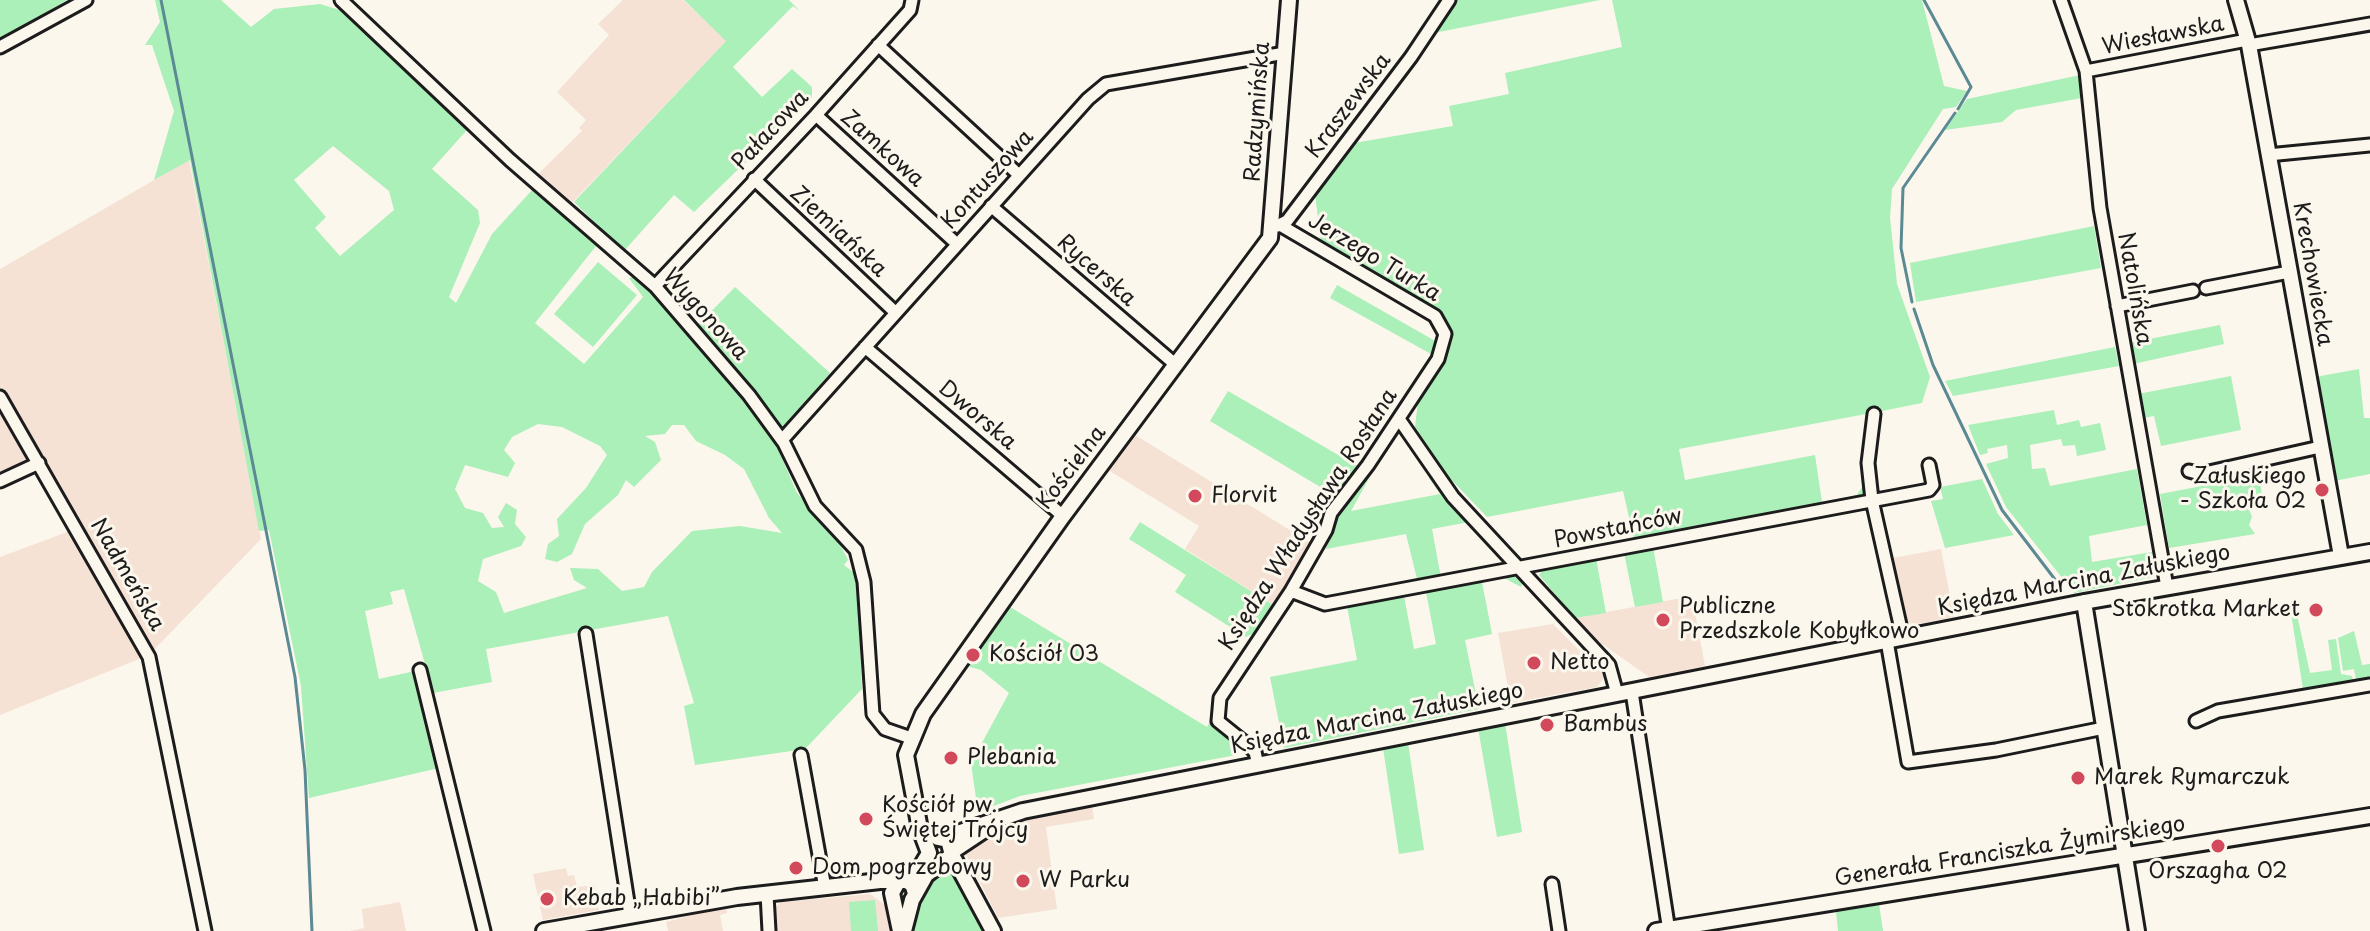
<!DOCTYPE html>
<meta charset="utf-8">
<style>
body{margin:0}
canvas{display:block;background:#fbf7ec}
</style>
<canvas width="2370" height="931"></canvas>
<script>
const ctx = document.querySelector('canvas').getContext('2d');
ctx.lineJoin = 'round';
function fillPath(path, color) { ctx.fillStyle = color; ctx.fill(path, 'evenodd'); }
const shape = rows => new Path2D(rows.map(r => 'M' + r).join(''));
function strokePath(path, color, width, dash) { ctx.strokeStyle = color; ctx.lineWidth = width; ctx.lineCap = dash ? 'butt' : 'round'; ctx.setLineDash(dash || []); ctx.stroke(path); }
function write(font, color, halo, rows, align = 'center') {
  ctx.font = font + ' "Playpen Sans",sans-serif'; ctx.lineWidth = 6; ctx.setLineDash([]); ctx.textBaseline = 'middle'; ctx.strokeStyle = halo; ctx.fillStyle = color; for (const [text, x, y, turn = 0] of rows) {
    ctx.save(); ctx.translate(x, y); ctx.rotate((+turn || 0) * Math.PI / 180); ctx.textAlign = isNaN(turn) ? turn : align; if (halo) ctx.strokeText(text, 0, 0); ctx.fillText(text, 0, 0); ctx.restore();
  }
}
const built = shape([
 [623,0,683,0,727,40,571,204,537,175,582,131,579,128,586,120,557,92,609,35,598,24],
 [189,160,261,539,149,655,0,715,0,557,78,528,38,462,0,479,0,269],
 [1135,435,1311,543,1273,605,1185,549,1199,526,1108,470],
 [1941,549,1954,617,1913,625,1905,620,1893,558],
 [1692,596,1705,666,1649,677,1598,641,1575,618],
 [1553,624,1605,676,1597,687,1511,703,1498,633],
 [1092,805,1094,819,1046,827,1057,909,998,918,965,853,1021,820],
 [566,868,568,876,574,875,577,887,595,885,599,910,543,920,533,874],
 [870,894,888,907,893,931,777,931,776,907,781,902],
 [400,902,406,931,350,931,364,928,362,909],
 [726,906,727,913,720,915,723,931,668,931,666,922]
]);
const green = shape([
 [0,0,67,0,0,40],
 [155,0,221,0,251,27,274,9,320,4,343,11,427,89,467,130,432,169,478,210,480,223,449,297,456,303,492,234,533,189,596,246,535,323,584,364,643,297,629,278,636,276,666,309,698,325,735,287,830,373,782,430,771,433,797,493,835,535,848,560,844,565,857,575,862,689,805,749,695,765,684,706,694,703,668,616,486,649,492,682,433,693,404,589,390,592,393,604,365,611,379,679,415,671,439,768,309,798,301,686,269,530,259,531,190,160,154,180,174,111,152,45,145,45,160,22],
 [333,146,389,191,394,210,340,256,315,228,326,217,294,180],
 [538,424,562,427,600,446,607,455,586,488,557,519,559,536,548,544,545,559,557,562,572,554,585,524,618,495,626,480,634,487,661,460,655,442,645,436,665,434,672,425,684,425,696,441,725,455,744,469,769,518,782,533,740,526,692,531,652,572,644,587,622,591,598,569,570,568,574,580,587,588,504,613,496,592,478,581,483,559,521,546,526,537,515,524,517,510,506,503,498,517,504,527,492,528,483,513,465,508,455,489,465,465,508,477,515,463,504,450,512,437],
 [684,0,789,0,800,11,793,6,733,67,762,97,792,69,812,87,812,98,694,212,674,195,624,251,574,202,726,41],
 [1457,0,1600,0,1434,33],
 [1612,0,1922,0,1944,86,1967,91,1956,107,1943,109,1892,189,1890,218,1897,284,1930,377,1922,403,1882,411,1880,407,1867,410,1866,414,1679,449,1685,480,1815,455,1822,502,1857,495,1862,487,1864,470,1866,492,1861,498,1638,542,1634,539,1623,491,1487,517,1444,472,1415,427,1418,401,1442,367,1450,347,1449,325,1442,312,1321,243,1315,194,1354,143,1453,126,1449,106,1509,94,1505,73,1622,47],
 [2080,75,2082,98,2016,110,2002,122,1945,130,1967,99],
 [2094,226,2101,268,1916,302,1910,263],
 [598,262,637,295,593,347,554,314],
 [1337,285,1437,342,1431,354,1330,298],
 [2220,325,2224,344,2133,364,2129,343],
 [2115,347,2119,366,1953,396,1945,381],
 [2359,369,2364,418,2370,418,2370,474,2334,481,2315,377],
 [2231,376,2241,430,2161,446,2154,416,2143,418,2138,394],
 [1228,391,1359,467,1337,497,1210,421],
 [2054,410,2057,425,2079,420,2081,427,2100,423,2106,450,2077,456,2075,445,2063,446,2061,439,2030,445,2032,469,2045,468,2050,486,2137,469,2147,525,2089,536,2092,562,2152,552,2156,571,2153,577,2074,593,2006,507,1986,464,2008,458,2007,445,1987,449,1988,453,1980,455,1968,425],
 [1372,473,1351,511,1440,494,1429,478,1432,478,1469,522,1432,529,1441,578,1417,579,1406,534,1326,549,1335,515],
 [2259,475,2263,503,2242,507,2249,509,2252,517,2249,525,2255,534,2169,548,2160,494],
 [1982,479,1998,514,2014,535,1945,548,1931,501,1943,499,1940,487],
 [1140,522,1273,605,1254,633,1246,637,1175,592,1186,575,1129,539],
 [1653,547,1663,602,1635,607,1624,553],
 [1596,558,1606,613,1575,618,1539,575,1543,570],
 [1510,574,1523,582,1521,587,1504,578,1482,582,1492,634,1465,640,1479,709,1284,748,1270,677,1357,660,1347,606,1404,596,1414,649,1436,644,1426,592],
 [2295,606,2310,673,2332,670,2328,640,2336,639,2341,674,2352,676,2353,681,2303,689,2290,607],
 [1010,607,1207,727,1211,719,1214,727,1241,748,1236,755,1020,796,978,812,971,763,1009,693,981,670,967,666],
 [2354,631,2362,665,2370,664,2370,678,2356,680,2354,669,2343,671,2338,638],
 [1505,723,1522,832,1497,837,1478,728],
 [1408,743,1424,850,1399,854,1383,748],
 [948,867,956,875,986,931,908,931,924,883],
 [875,900,878,931,851,931,849,902],
 [1879,904,1883,931,1838,931,1836,911]
]);
const stream = shape([
 [161,0,295,677,305,770,312,931],
 [1924,0,1971,87,1958,109],
 [1912,302,1901,248,1903,188,1955,113],
 [1914,309,1933,365,2002,510,2060,586]
]);
const minor = shape([
 [341,0,510,160,655,286,749,395,784,443,815,506,856,550,864,582,873,714,885,729,911,738],
 [2061,0,2086,71,2100,208,2167,587],
 [878,45,1019,175],
 [2249,45,2370,24],
 [0,47,86,0],
 [2086,71,2247,40],
 [816,115,957,244],
 [2268,155,2370,145],
 [754,179,896,313],
 [991,206,1176,365],
 [1277,226,1287,221,1411,57,1449,0],
 [655,286,816,115,910,10,912,0],
 [2206,288,2289,272],
 [2117,306,2193,291],
 [865,347,1063,516],
 [0,397,149,657,205,931],
 [1874,414,1868,463,1872,500,1903,638],
 [1399,419,1453,497,1609,665,1617,694],
 [782,440,1088,99,1106,84,1285,53],
 [2189,471,2200,474,2320,447],
 [0,481,39,463],
 [1291,591,1325,604,1929,490,1933,485,1929,465],
 [586,634,630,915],
 [1887,641,1908,762,1996,750,2104,728],
 [420,670,484,931],
 [1632,692,1669,931],
 [2196,721,2218,711,2370,685],
 [801,755,825,888],
 [1258,765,1255,752,1249,746,1218,721,1220,698,1291,591,1326,530,1331,513,1368,465,1438,359,1445,334,1435,316,1280,225],
 [1552,884,1559,931],
 [767,894,769,931]
]);
const tertiary = shape([
 [2236,0,2249,45,2341,556],
 [2084,602,2137,931],
 [943,838,1023,811,2084,602,2370,552],
 [953,851,989,827],
 [952,855,993,931],
 [906,881,919,870,929,853,920,829,906,755,923,714,1063,516,1270,238,1289,0],
 [898,882,892,893,900,931],
 [544,931,737,897,880,881,906,881,912,884,915,893],
 [904,931,912,900,926,875,952,855,948,840,938,838],
 [1656,931,2370,816]
]);
const markers = [
 [2322,490,8,"#d1495b"],
 [1195,496,8,"#d1495b"],
 [2316,610,8,"#d1495b"],
 [1663,620,8,"#d1495b"],
 [973,655,8,"#d1495b"],
 [1534,663,8,"#d1495b"],
 [1547,725,8,"#d1495b"],
 [951,758,8,"#d1495b"],
 [2078,778,8,"#d1495b"],
 [866,819,8,"#d1495b"],
 [2218,846,8,"#d1495b"],
 [796,868,8,"#d1495b"],
 [1023,881,8,"#d1495b"],
 [547,899,8,"#d1495b"]
];
const streetNames = [
 ["Wiesławska",2163,36,-11],
 ["Kraszewska",1349,106,-53],
 ["Radzymińska",1258,112,-86],
 ["Pałacowa",771,131,-47],
 ["Zamkowa",882,149,42],
 ["Kontuszowa",988,180,-48],
 ["Ziemiańska",838,232,43],
 ["Jerzego Turka",1374,258,31],
 ["Rycerska",1096,271,41],
 ["Krechowiecka",2312,274,80],
 ["Natolińska",2134,289,80],
 ["Wygonowa",705,315,48],
 ["Dworska",977,416,40],
 ["Kościelna",1072,468,-53],
 ["Księdza Władysława Rosłana",1309,520,-57],
 ["Powstańców",1618,529,-11],
 ["Nadmeńska",127,575,60],
 ["Księdza Marcina Załuskiego",2084,581,-11],
 ["Księdza Marcina Załuskiego",1377,719,-11],
 ["Generała Franciszka Żymirskiego",2010,852,-9]
];
const poiNames = [
 ["Załuskiego",2306,477,"right"],
 ["- Szkoła 02",2306,502,"right"],
 ["Florvit",1211,496],
 ["Publiczne",1679,607],
 ["Przedszkole Kobyłkowo",1679,632],
 ["Stokrotka Market",2300,610,"right"],
 ["Kościół 03",989,655],
 ["Netto",1550,663],
 ["Bambus",1563,725],
 ["Plebania",967,758],
 ["Marek Rymarczuk",2094,778],
 ["Kościół pw.",882,806],
 ["Świętej Trójcy",882,831],
 ["Dom pogrzebowy",812,868],
 ["Orszagha 02",2218,872,"center"],
 ["W Parku",1039,881],
 ["Kebab „Habibi”",563,899]
];
fillPath(built, '#f5e2d5');
fillPath(green, '#abefb9');
strokePath(stream, '#5b8994', 3);
strokePath(minor, '#1c1c1c', 17);
strokePath(tertiary, '#1c1c1c', 20);
strokePath(minor, '#fbf7ec', 11);
strokePath(tertiary, '#fbf7ec', 14);
for (const [x, y, r, color] of markers) { const dot = new Path2D(); dot.arc(x, y, r, 0, 2 * Math.PI); ctx.fillStyle = color; ctx.fill(dot); strokePath(dot, '#fbf7ec', 3); }
write('22px', '#1c1c1c', '#fbf7ec', streetNames);
write('22px', '#1c1c1c', '#fbf7ec', poiNames, 'left');
</script>
